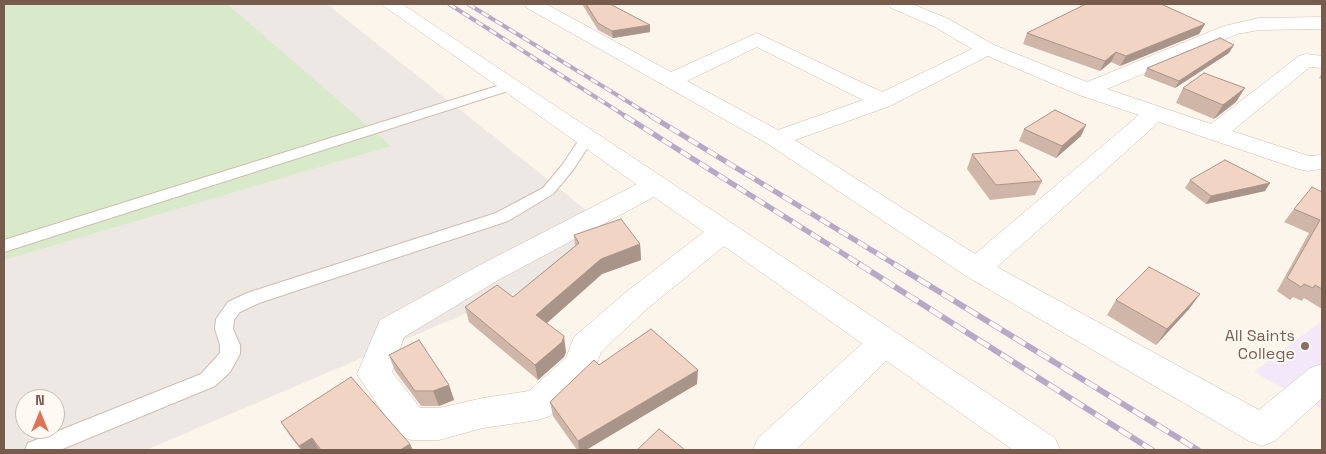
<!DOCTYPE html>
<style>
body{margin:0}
#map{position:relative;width:1326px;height:454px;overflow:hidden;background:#fcf5eb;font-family:"Space Grotesk",sans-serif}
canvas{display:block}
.frame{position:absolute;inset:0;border:5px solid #775c4e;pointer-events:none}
.north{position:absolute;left:15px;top:389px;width:50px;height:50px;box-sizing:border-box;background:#fef9f2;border:1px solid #c8bab0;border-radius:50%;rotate:0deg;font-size:14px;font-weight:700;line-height:20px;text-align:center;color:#775c4e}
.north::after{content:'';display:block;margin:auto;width:18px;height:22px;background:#e17156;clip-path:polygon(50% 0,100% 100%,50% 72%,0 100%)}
</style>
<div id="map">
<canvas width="1326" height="454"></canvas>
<div class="frame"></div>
<div class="north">N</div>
</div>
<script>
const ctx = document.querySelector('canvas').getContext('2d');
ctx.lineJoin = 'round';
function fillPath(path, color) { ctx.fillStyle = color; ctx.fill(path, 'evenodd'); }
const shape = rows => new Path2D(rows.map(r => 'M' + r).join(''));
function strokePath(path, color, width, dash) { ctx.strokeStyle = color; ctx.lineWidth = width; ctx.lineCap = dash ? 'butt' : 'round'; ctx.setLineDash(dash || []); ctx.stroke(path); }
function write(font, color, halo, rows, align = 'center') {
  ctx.font = font + ' "Space Grotesk",sans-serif'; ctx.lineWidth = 4; ctx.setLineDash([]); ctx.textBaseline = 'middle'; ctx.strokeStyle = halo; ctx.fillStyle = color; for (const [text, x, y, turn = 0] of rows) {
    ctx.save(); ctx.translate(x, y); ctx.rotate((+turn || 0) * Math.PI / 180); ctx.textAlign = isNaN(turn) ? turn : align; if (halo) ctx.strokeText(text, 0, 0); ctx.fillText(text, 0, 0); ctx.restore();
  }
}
const industrial = shape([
 [4,4,327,4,629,244,146,450,4,450],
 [25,399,55,399,55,429,25,429]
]);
const education = shape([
 [1322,321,1322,409,1254,372]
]);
const green = shape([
 [4,4,227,4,391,146,4,260]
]);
const service = shape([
 [510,82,516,86,514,89,4,252,4,240,510,82],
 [587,134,594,138,573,170,553,194,508,221,259,303,240,312,234,320,233,329,240,345,240,354,230,372,215,386,60,450,25,450,28,443,201,374,220,353,220,345,215,329,216,319,228,302,247,293,496,213,543,188,563,164,582,135,587,134]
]);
const minor = shape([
 [524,4,546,4,671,72,757,33,882,92,972,49,935,27,891,8,888,4,912,4,949,19,994,45,1087,82,1224,26,1259,18,1322,17,1322,29,1259,30,1237,34,1107,89,1211,124,1299,56,1306,54,1322,56,1322,68,1310,67,1232,131,1309,156,1322,155,1322,169,1307,171,1298,169,1159,122,997,267,1259,410,1310,368,1322,364,1322,398,1275,441,1262,446,1249,441,966,276,768,144,527,8,524,4],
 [757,47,863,100,778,130,687,81,757,47],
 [988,56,1079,95,1139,115,975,254,795,140,890,106,988,56],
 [656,177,665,179,669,185,665,191,500,279,404,337,392,372,420,408,439,408,483,398,529,391,566,358,574,337,626,292,713,225,723,223,733,225,737,232,733,239,648,308,601,352,593,375,550,416,538,420,483,428,439,440,411,440,398,435,357,374,380,320,480,265,647,179,656,177],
 [885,329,896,333,901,342,896,351,796,450,753,450,758,438,874,333,885,329]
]);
const secondary = shape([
 [381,4,402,4,1055,438,1060,450,1013,450,381,4]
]);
const railFar2 = shape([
 [449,4,627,117],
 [468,4,653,117]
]);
const railFar1 = shape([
 [625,116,861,265],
 [651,116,896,265]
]);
const rail = shape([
 [859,264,1152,450],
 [894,264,1198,450]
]);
const wall = shape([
 [582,4,610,4,650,32,613,38,598,30],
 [1205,24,1199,34,1120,66,1111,62,1100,71,1023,44,1027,33],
 [1229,53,1175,88,1144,76,1147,68],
 [1322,73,1322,79,1319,78],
 [1183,88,1236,102,1214,119,1176,103],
 [1024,129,1081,136,1056,158,1019,141],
 [972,154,1042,181,1035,195,990,200,967,169],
 [1190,180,1265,191,1206,204,1185,188],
 [1322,192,1322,309,1304,298,1302,301,1293,297,1290,300,1277,291,1309,233,1284,222,1294,209],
 [574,235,640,244,641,260,602,274,547,323,566,352,564,357,538,380,469,322,465,307,513,297,575,246],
 [1200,294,1189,309,1156,345,1107,315,1116,300],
 [389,355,449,385,454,400,439,406,421,406,395,371],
 [599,365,697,384,586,450,577,450,553,416,550,402],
 [281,422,413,450,301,450,290,436]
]);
const shadedWall = shape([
 [1205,24,1199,34,1120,66,1126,56],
 [650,25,650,32,613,38,612,31],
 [1234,45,1229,53,1175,88,1179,81],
 [1116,52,1111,62,1100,71,1105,61],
 [1245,88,1236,102,1214,119,1223,105],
 [1086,125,1081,136,1056,158,1062,146],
 [1270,183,1265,191,1206,204,1211,196],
 [640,244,641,260,602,274,539,330,536,315,601,259],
 [1200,294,1189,309,1156,345,1167,329],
 [564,336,566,352,564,357,538,380,535,365],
 [698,370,697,384,586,450,579,450,578,441],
 [449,385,454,400,439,406,433,391],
 [312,438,319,450,302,450,299,446],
 [410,444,413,450,400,450]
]);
const building = shape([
 [586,4,610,4,650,25,612,31,598,23,586,4],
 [1086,4,1161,4,1205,24,1126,56,1116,52,1105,61,1027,33,1086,4],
 [1220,38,1234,45,1179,81,1147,68,1220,38],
 [1204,73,1245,88,1223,105,1183,88,1204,73],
 [1055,110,1086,125,1062,146,1024,129,1055,110],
 [1017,150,1042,181,996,185,972,154,1017,150],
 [1225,160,1270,183,1211,196,1190,180,1225,160],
 [1312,187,1322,192,1322,289,1315,285,1313,288,1304,284,1301,287,1287,278,1320,220,1294,209,1312,187],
 [621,219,640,244,601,259,536,315,564,336,562,342,535,365,465,307,497,285,513,297,579,243,574,235,621,219],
 [1149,267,1200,294,1167,329,1116,300,1149,267],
 [651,329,698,370,578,441,550,402,594,360,599,365,651,329],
 [419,340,449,385,433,391,415,391,389,355,419,340],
 [351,377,410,444,400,450,321,450,312,438,299,446,281,422,351,377],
 [659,429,685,450,637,450,659,429]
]);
const markers = [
 [1305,346,5,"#8d6e63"]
];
const educationNames = [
 ["All Saints",1295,337],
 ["College",1295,355]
];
fillPath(industrial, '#eee8e4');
fillPath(education, '#f2e8f9');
fillPath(green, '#d8eac9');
strokePath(service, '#cebdb0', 2);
strokePath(minor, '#cebdb0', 1);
strokePath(secondary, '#d4bfb0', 1);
fillPath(service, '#fff');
fillPath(minor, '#fff');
fillPath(secondary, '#fff');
strokePath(railFar2, '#b8a8c7', 4);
strokePath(railFar1, '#b8a8c7', 5.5);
strokePath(rail, '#b8a8c7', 6);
strokePath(railFar2, '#fef9f2', 2.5, [8]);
strokePath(railFar1, '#fef9f2', 4, [11]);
strokePath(rail, '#fef9f2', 4.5, [14]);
fillPath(wall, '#cfb6a9');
fillPath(shadedWall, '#a99489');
fillPath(building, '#f1d4c4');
strokePath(building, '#a99489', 1);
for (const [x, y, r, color] of markers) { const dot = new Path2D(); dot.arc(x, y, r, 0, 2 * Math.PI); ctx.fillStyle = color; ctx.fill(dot); strokePath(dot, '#fef9f2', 2); }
write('16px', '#785e54', '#fef9f2', educationNames, 'right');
</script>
